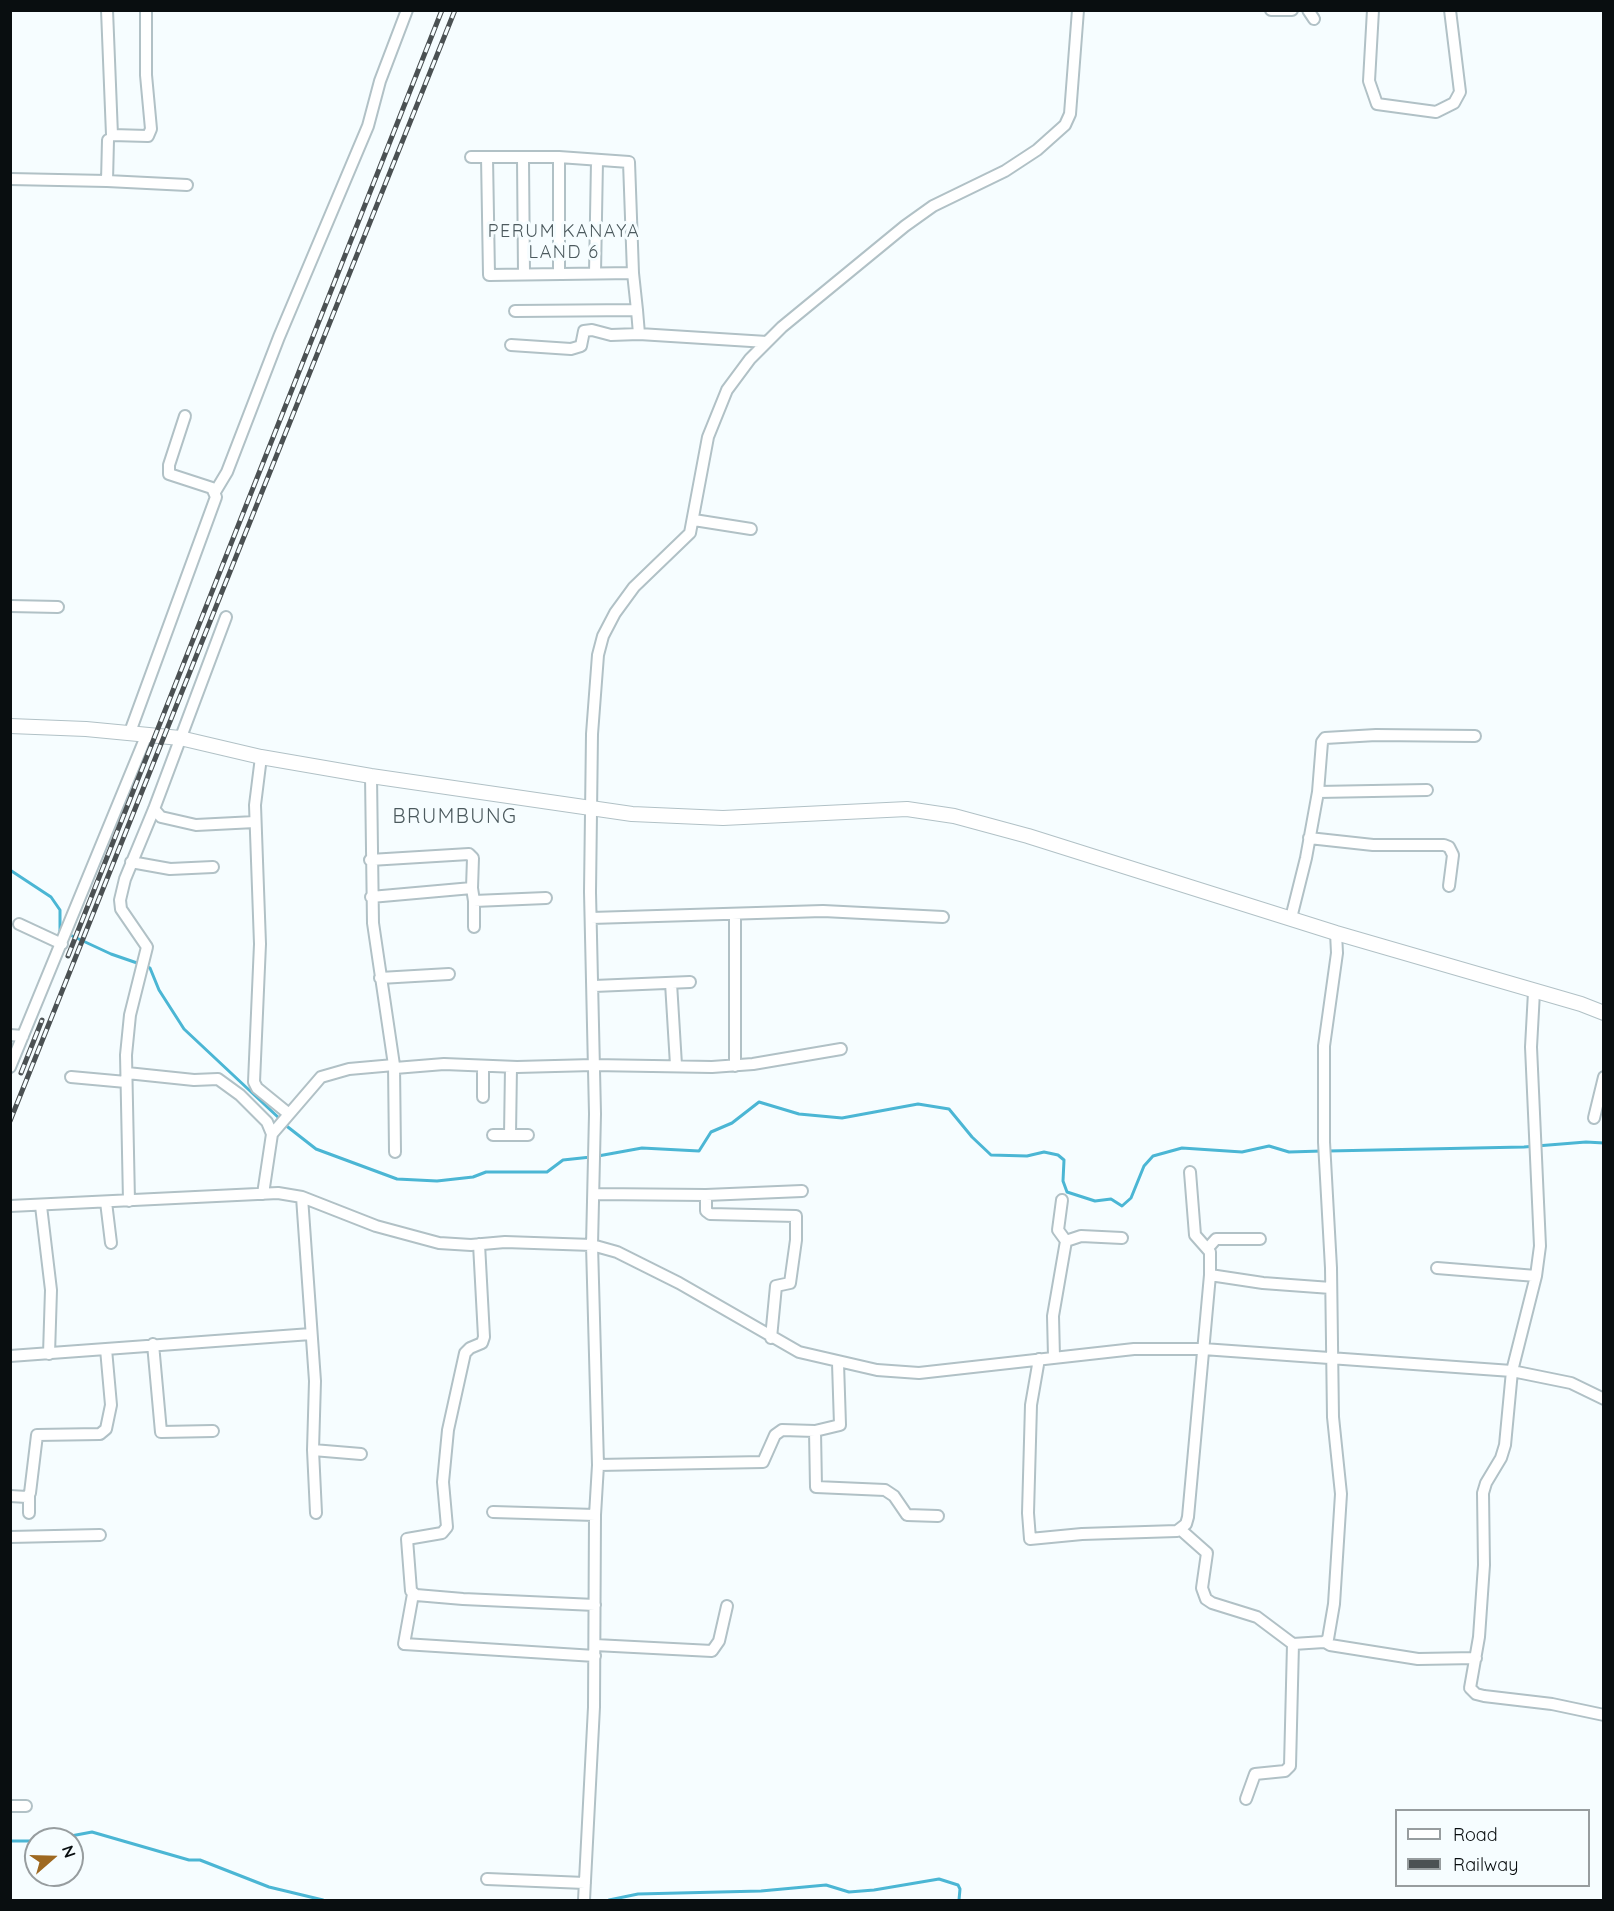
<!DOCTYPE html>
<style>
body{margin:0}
#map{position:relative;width:1614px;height:1911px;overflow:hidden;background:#f6fdff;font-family:Quicksand,sans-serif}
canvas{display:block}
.frame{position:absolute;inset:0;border:12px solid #090e10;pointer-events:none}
.legend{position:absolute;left:1395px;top:1809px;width:195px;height:78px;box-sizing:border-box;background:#f6fdff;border:2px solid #979d9f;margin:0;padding:8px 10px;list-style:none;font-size:18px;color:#090e10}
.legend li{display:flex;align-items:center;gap:12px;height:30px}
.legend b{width:30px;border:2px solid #979d9f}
.north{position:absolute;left:24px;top:1827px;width:60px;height:60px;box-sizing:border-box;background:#f6fdff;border:2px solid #979d9f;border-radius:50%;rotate:70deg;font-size:16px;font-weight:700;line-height:24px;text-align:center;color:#090e10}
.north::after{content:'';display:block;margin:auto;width:21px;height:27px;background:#9e6921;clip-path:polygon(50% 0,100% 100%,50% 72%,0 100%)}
</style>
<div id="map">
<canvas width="1614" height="1911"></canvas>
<div class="frame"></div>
<ul class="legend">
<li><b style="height:8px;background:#fff"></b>Road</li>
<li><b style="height:8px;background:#4b5153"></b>Railway</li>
</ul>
<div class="north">N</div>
</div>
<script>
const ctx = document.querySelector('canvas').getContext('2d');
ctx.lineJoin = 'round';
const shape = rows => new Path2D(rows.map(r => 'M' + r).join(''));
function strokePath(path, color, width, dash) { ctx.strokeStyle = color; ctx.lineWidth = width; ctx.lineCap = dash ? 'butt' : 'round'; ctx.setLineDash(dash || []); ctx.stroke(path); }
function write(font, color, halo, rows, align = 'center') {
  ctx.font = font + ' Quicksand,sans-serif'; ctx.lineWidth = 6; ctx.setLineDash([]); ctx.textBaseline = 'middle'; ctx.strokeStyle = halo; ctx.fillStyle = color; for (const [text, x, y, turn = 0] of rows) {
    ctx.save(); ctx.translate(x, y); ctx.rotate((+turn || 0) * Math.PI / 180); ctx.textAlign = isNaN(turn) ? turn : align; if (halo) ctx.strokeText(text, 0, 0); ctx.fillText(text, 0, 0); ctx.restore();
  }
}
const stream = shape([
 [10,870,51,897,60,910,60,931,62,932],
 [68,934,111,954,140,964],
 [146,966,150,968,159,990,184,1029,280,1119],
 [284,1124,316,1149,397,1179,437,1181,473,1177,486,1172,547,1172,563,1160,591,1157],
 [1328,1151,1524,1147,1586,1142,1604,1143],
 [598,1156,642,1148,699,1151,711,1132,732,1123,759,1102,799,1114,842,1118,918,1104,949,1109,972,1137,991,1155,1027,1156,1044,1152,1058,1155,1064,1160,1063,1181,1067,1192,1095,1201,1111,1199,1122,1206,1131,1198,1144,1166,1153,1156,1182,1148,1242,1152,1269,1146,1289,1152,1322,1151],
 [55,1839,92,1832,189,1860,200,1860,269,1887,323,1900],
 [10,1841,36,1841],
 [609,1900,638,1894,761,1891,826,1885,849,1892,874,1890,939,1879,958,1885,960,1889,959,1900]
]);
const minor = shape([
 [107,10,112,135,148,136,151,129,146,75,146,10],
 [1271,10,1292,10],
 [1308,10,1314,19],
 [1373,10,1369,81,1377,104,1436,112,1454,103,1460,92,1450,10],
 [108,140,107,181,187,185],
 [471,157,559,157,629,162,633,273],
 [487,157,489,275,633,273,637,310],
 [523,159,524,274],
 [10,179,107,181],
 [595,273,597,161],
 [559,274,559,157],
 [515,311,637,310,639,334],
 [511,345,571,349,581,346,584,331,592,330,611,335,639,334,767,342],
 [215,492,227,472,279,337,368,126,380,81,407,10],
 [694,520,751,529],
 [10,606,58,607],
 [130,732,216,497,212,488,169,474,169,465,185,416],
 [261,757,255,805,260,944,254,1082,257,1088,289,1114],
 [371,776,373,923,394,1065,395,1152],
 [1318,792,1427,790],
 [154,809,161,817,196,825,255,822],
 [1309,838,1373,845,1444,845,1449,847,1453,855,1449,886],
 [370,860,469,854,473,858,472,888],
 [131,862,170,869,213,867],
 [371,897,472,888,474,901,546,898],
 [474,901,474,927],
 [735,914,735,1066],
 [591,918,823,911,943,917],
 [1291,918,1306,858,1318,792,1322,742,1325,738,1376,735,1475,736],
 [19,924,62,944],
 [380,978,449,974],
 [671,983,676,1065],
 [594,986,690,982],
 [1534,992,1531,1047,1540,1246,1536,1276,1512,1371,1505,1445,1501,1458,1486,1483,1483,1493,1484,1565,1479,1637,1470,1688,1476,1694,1484,1696,1552,1704,1604,1715],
 [10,1035,23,1036],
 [10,1067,147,734],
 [395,1068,444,1064,517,1067,593,1065,712,1067,753,1064,841,1049],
 [127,1073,194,1080,218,1079,240,1095,267,1122,272,1134,263,1194],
 [71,1077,126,1082],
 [483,1097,483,1066],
 [1594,1118,1604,1077],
 [272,1134,321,1077,349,1069,394,1065],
 [493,1135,528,1135],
 [510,1135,511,1067],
 [1190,1172,1195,1235,1210,1252,1210,1275],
 [595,1194,706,1195,802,1191],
 [706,1195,706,1211,710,1214,796,1216,796,1240,790,1283,776,1286,771,1338],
 [302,1197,315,1381,313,1450,316,1513],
 [1062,1200,1058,1230,1066,1241],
 [129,1201,126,1055,130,1015,147,947,121,909,120,900,125,879,154,809,226,617],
 [106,1202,111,1243],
 [10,1206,278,1193,302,1197,376,1226,439,1243,471,1245,505,1242,592,1245,617,1252,679,1283,799,1352,877,1370,919,1373,1134,1349,1203,1349,1512,1371,1571,1383,1604,1399],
 [41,1206,51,1290,49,1354],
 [479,1244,484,1337,482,1343,470,1348,465,1353,448,1430,443,1482,447,1527,442,1533,407,1539,411,1591,416,1595,463,1599,595,1605],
 [1208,1248,1216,1239,1260,1239],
 [1437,1268,1536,1276],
 [153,1344,161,1432,213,1431],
 [10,1356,311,1334],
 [1054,1357,1053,1316,1066,1241,1081,1236,1122,1238],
 [1039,1359,1031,1405,1028,1513,1030,1539,1082,1534,1177,1531,1186,1524,1188,1517,1210,1275,1263,1283,1331,1288],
 [815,1431,816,1487,885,1490,894,1496,907,1515,938,1516],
 [313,1450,361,1454],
 [598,1465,763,1462,775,1435,782,1430,815,1431,840,1425,838,1363],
 [10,1496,27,1497,30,1493,37,1435,100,1434,106,1429,111,1405,106,1349],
 [493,1512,595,1515],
 [29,1513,29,1496],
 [1181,1530,1207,1553,1202,1588,1206,1599,1212,1603,1257,1617,1293,1644,1324,1642,1328,1639,1334,1604,1341,1494,1333,1417,1331,1268,1324,1142,1324,1046,1337,953,1336,933],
 [10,1537,100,1535],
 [413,1594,404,1644,595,1656],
 [1325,1642,1330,1645,1418,1659,1476,1658],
 [595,1645,712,1651,719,1641,727,1606],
 [1246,1799,1255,1774,1285,1771,1290,1766,1293,1644],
 [10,1806,26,1806],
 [487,1879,585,1883],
 [584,1900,594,1707,595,1515,598,1465,592,1245,595,1114,590,892,592,734,598,655,603,636,615,613,634,587,690,533,708,437,727,390,750,359,782,327,905,226,933,206,1005,171,1037,150,1065,125,1070,114,1078,10]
]);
const tertiary = shape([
 [10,726,86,729,180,738,261,757,371,776,632,814,723,818,907,809,954,816,1028,836,1336,933,1581,1004,1604,1013]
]);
const rail = shape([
 [68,956,442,10],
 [21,1073,42,1020],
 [10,1121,455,10]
]);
const neighbourhoodNames = [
 ["PERUM KANAYA",564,232],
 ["LAND 6",564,253]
];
const quarterNames = [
 ["BRUMBUNG",455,817]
];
strokePath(stream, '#4bb6d4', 3);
strokePath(minor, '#b1c1c6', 14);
strokePath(tertiary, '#b1c1c6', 16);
strokePath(minor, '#fff', 10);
strokePath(tertiary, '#fff', 14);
strokePath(rail, '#4b5153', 5);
strokePath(rail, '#f6fdff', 3, [9]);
ctx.letterSpacing = '1.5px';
write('18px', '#4c5a5e', '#f6fdff', neighbourhoodNames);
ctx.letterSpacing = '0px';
ctx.letterSpacing = '1.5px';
write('20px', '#4c5a5e', '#f6fdff', quarterNames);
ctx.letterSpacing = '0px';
</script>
